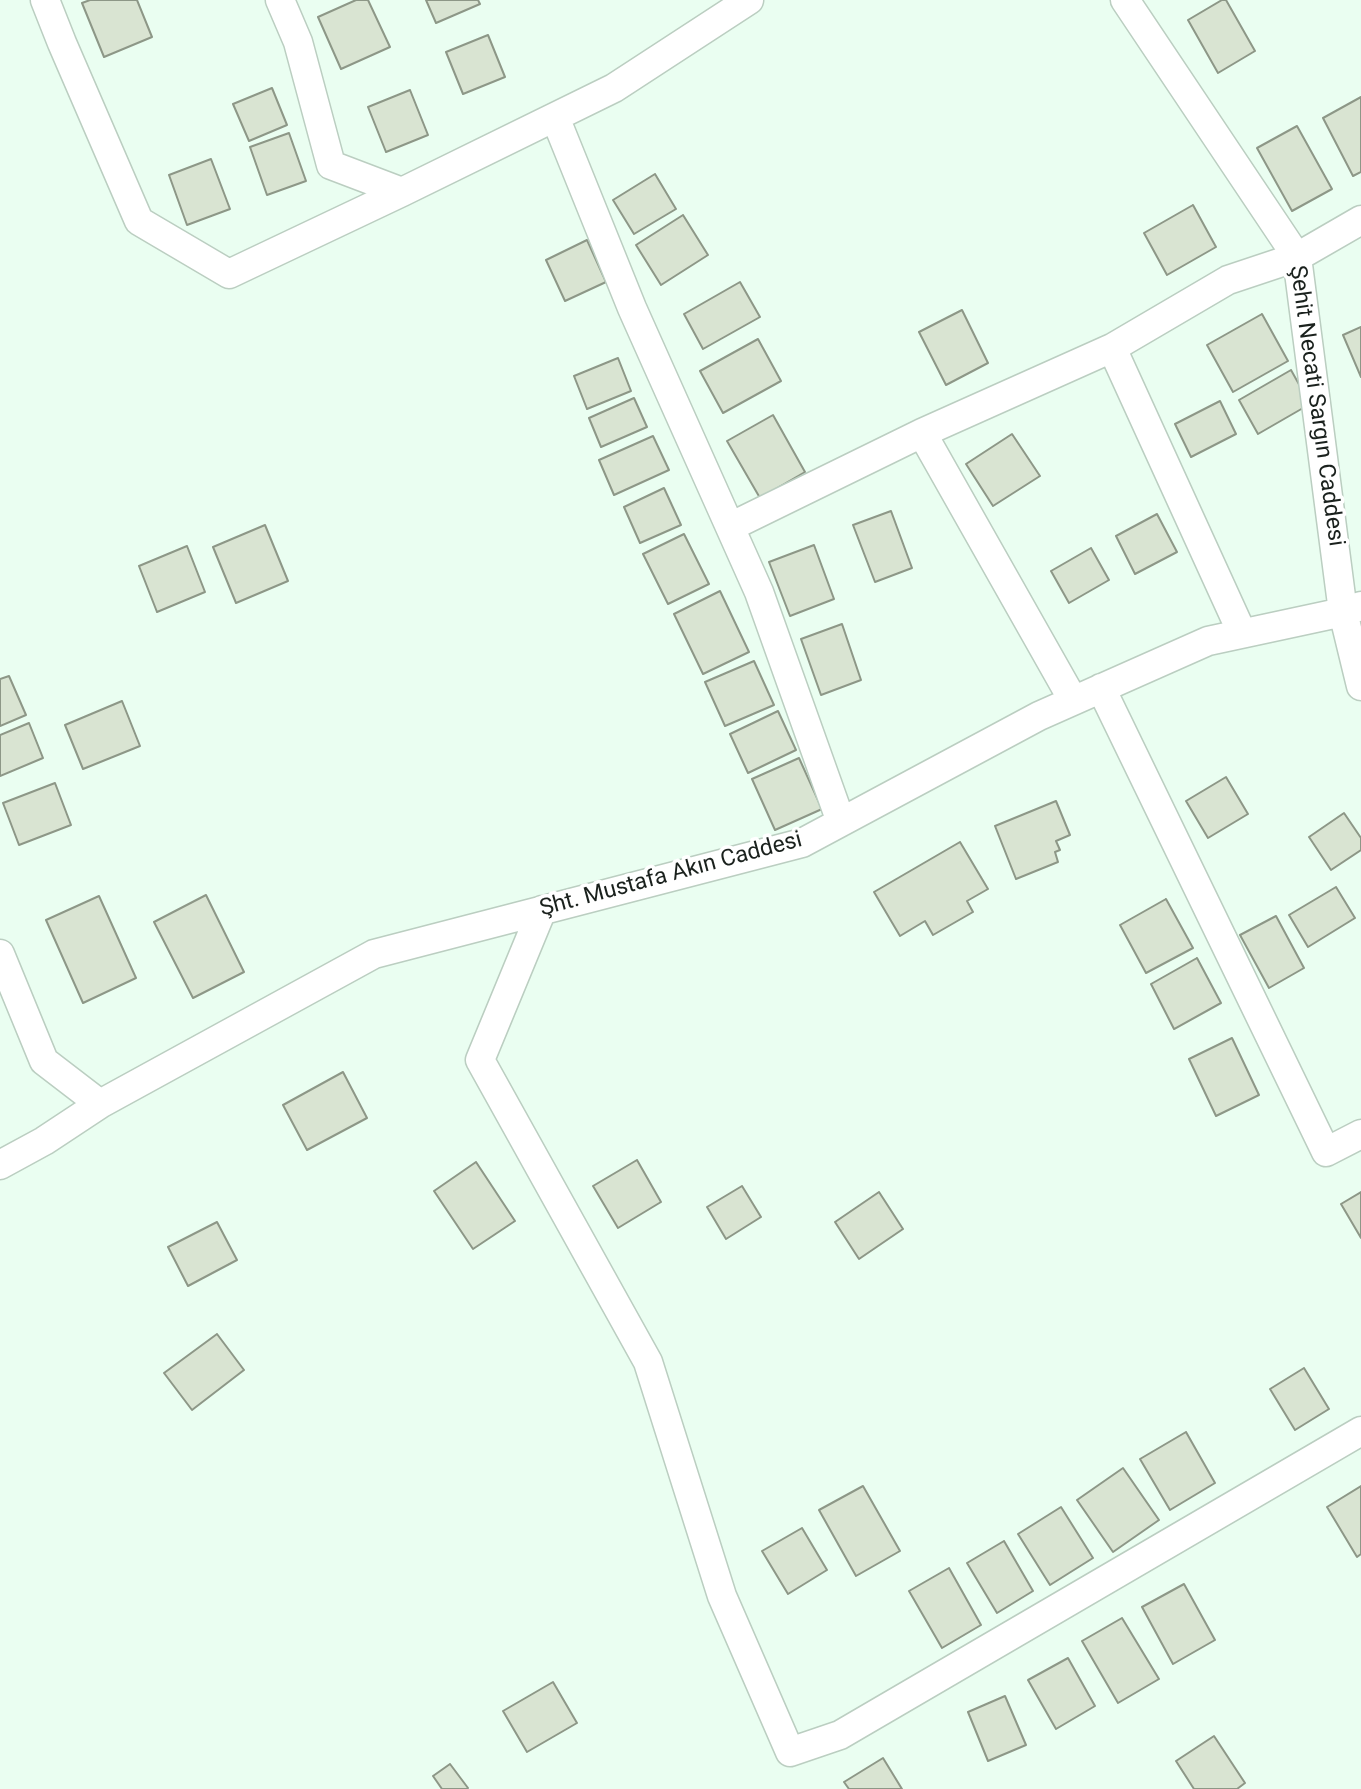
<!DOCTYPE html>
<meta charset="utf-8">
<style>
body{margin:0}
canvas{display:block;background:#eafef1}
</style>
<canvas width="1361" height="1789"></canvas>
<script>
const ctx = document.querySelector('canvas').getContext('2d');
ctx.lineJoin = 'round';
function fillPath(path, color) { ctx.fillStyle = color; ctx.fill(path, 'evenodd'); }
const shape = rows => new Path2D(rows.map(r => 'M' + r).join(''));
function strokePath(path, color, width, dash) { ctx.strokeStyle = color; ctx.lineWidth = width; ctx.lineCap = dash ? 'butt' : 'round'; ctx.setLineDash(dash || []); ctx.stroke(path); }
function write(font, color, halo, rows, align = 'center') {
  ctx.font = font + ' Roboto,sans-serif'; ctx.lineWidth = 7; ctx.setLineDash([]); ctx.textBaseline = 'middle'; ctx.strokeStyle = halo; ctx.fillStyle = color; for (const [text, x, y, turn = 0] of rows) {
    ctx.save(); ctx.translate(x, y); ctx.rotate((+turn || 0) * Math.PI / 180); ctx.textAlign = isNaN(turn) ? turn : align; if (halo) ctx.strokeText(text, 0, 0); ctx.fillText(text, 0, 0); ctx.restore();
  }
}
const building = shape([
 [90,0,137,0,152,37,104,57,82,3,90,0],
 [356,0,368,0,390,47,341,69,318,17,356,0],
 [426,0,478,0,480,4,436,23,426,0],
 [1222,0,1226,0,1255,51,1218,73,1188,20,1222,0],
 [488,35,505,77,463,94,446,52,488,35],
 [272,88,287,125,249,141,233,104,272,88],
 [410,90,428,135,386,152,368,107,410,90],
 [1361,97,1361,172,1353,176,1323,118,1361,97],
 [1297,126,1332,189,1292,211,1257,148,1297,126],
 [289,133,306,181,267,195,250,147,289,133],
 [211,159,230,209,187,225,169,175,211,159],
 [655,174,676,209,634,234,613,200,655,174],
 [1193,205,1216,247,1167,275,1144,233,1193,205],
 [683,215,708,255,661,285,636,245,683,215],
 [587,240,606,282,565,301,546,260,587,240],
 [740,282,760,317,703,349,684,314,740,282],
 [962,310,988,363,946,385,919,332,962,310],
 [1262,314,1288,361,1233,392,1207,345,1262,314],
 [1361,327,1361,377,1343,335,1361,327],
 [758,339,781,381,723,413,700,371,758,339],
 [618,358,631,391,587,409,574,376,618,358],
 [1291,370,1310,404,1258,434,1239,400,1291,370],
 [634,398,647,427,601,447,589,418,634,398],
 [1220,401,1236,434,1191,457,1175,424,1220,401],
 [773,415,805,472,760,498,727,441,773,415],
 [1012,434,1040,476,993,506,966,464,1012,434],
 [653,436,669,470,614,495,599,460,653,436],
 [664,488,681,525,640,543,624,507,664,488],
 [891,511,912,568,875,582,853,525,891,511],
 [1157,514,1177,552,1135,574,1116,536,1157,514],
 [265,525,288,581,236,603,213,547,265,525],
 [684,534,709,584,668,604,643,554,684,534],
 [814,545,834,599,790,616,769,562,814,545],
 [187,546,205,592,157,612,139,566,187,546],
 [1091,548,1109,580,1069,603,1051,571,1091,548],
 [720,591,749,652,703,674,674,614,720,591],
 [842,624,861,680,821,695,801,639,842,624],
 [754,661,774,705,725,726,705,682,754,661],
 [9,676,26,715,0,726,0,679,9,676],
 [122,701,140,746,83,769,65,725,122,701],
 [778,711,796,750,748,773,730,734,778,711],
 [29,723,43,758,0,776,0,735,29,723],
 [799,758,822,809,775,830,752,779,799,758],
 [1226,777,1248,814,1208,838,1186,801,1226,777],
 [55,783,71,825,19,845,3,803,55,783],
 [1056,801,1070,835,1056,841,1060,850,1055,852,1058,862,1016,879,995,826,1056,801],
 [1344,813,1361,838,1361,850,1331,870,1309,837,1344,813],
 [960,842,988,889,967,901,973,912,933,935,925,921,900,936,874,892,960,842],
 [1336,887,1355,918,1308,947,1289,915,1336,887],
 [206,895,244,972,193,998,154,922,206,895],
 [99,896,136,978,83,1003,46,920,99,896],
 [1166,899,1193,948,1146,973,1120,925,1166,899],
 [1276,916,1304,968,1269,988,1240,935,1276,916],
 [1197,958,1221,1003,1174,1029,1151,984,1197,958],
 [1232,1038,1259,1095,1216,1116,1189,1059,1232,1038],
 [343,1072,367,1118,307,1150,283,1105,343,1072],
 [637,1160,661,1202,618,1228,593,1186,637,1160],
 [476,1162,515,1221,473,1249,434,1191,476,1162],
 [742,1186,761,1217,726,1239,707,1207,742,1186],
 [879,1192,903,1229,859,1259,835,1222,879,1192],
 [1361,1192,1361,1238,1341,1204,1361,1192],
 [217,1222,237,1260,188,1286,168,1247,217,1222],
 [217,1334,244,1370,192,1410,164,1373,217,1334],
 [1304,1368,1329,1409,1295,1430,1270,1389,1304,1368],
 [1186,1432,1215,1483,1170,1510,1140,1459,1186,1432],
 [1123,1468,1159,1520,1113,1552,1077,1500,1123,1468],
 [863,1486,900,1551,856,1576,819,1510,863,1486],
 [1361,1486,1361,1554,1357,1557,1327,1507,1361,1486],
 [1061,1507,1093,1558,1050,1585,1018,1534,1061,1507],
 [802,1528,827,1570,788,1594,762,1551,802,1528],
 [1004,1541,1033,1591,997,1613,967,1563,1004,1541],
 [949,1568,981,1625,942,1648,909,1591,949,1568],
 [1184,1584,1215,1640,1173,1664,1142,1607,1184,1584],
 [1122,1618,1159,1679,1118,1703,1082,1641,1122,1618],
 [1068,1658,1095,1706,1056,1729,1028,1680,1068,1658],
 [553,1682,577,1723,527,1752,503,1711,553,1682],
 [1005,1696,1026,1745,988,1761,968,1712,1005,1696],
 [1214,1736,1245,1783,1237,1789,1194,1789,1176,1761,1214,1736],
 [883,1758,902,1789,849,1789,844,1782,883,1758],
 [450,1764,468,1788,467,1789,442,1789,433,1776,450,1764]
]);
const street = shape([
 [45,0,62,43,139,221,229,274,402,192,614,88,749,0],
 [280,0,298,42,331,165,402,192],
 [1125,0,1297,257,1343,612,1361,686],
 [555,117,632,308,759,592,841,822],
 [1112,348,1242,633],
 [922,433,1073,700],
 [730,527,922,433,1112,348,1228,280,1297,257,1361,220],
 [1101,688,1326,1152,1361,1134],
 [542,910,480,1060,648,1362,722,1596,790,1752,840,1735,1361,1431],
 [0,954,44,1061,100,1104],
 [0,1165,44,1141,100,1104,374,954,802,843,1039,716,1208,641,1343,612,1361,606]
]);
const streetNames = [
 ["Şehit Necati Sargın Caddesi",1316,406,82],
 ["Şht. Mustafa Akın Caddesi",671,875,-15]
];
fillPath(building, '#d9e4d2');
strokePath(building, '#8d9787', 2);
strokePath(street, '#bbcec1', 31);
strokePath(street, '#fff', 28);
write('23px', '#1a211d', '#fff', streetNames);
</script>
